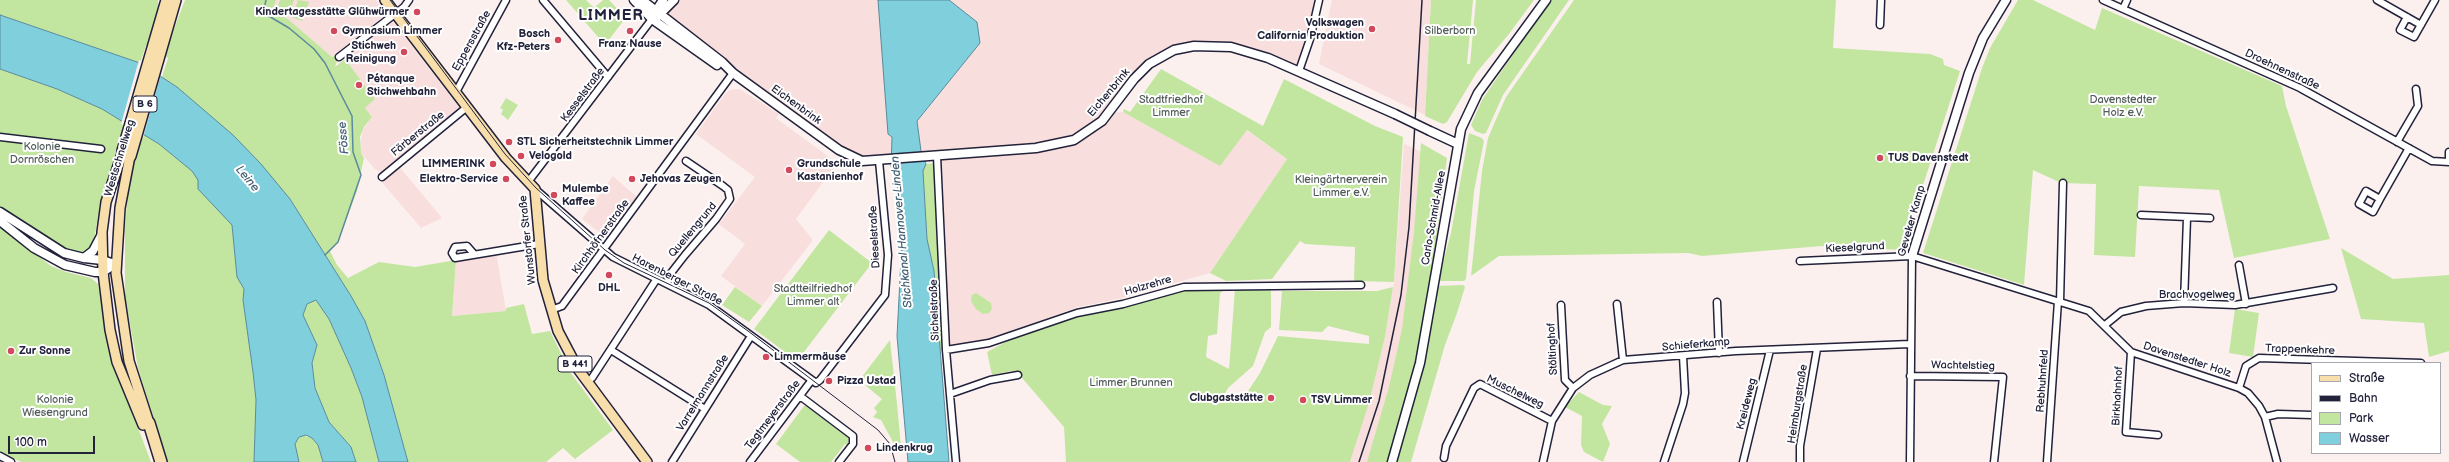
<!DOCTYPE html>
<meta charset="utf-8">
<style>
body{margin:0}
#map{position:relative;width:2449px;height:462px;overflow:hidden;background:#fcf0ef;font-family:"Balsamiq Sans",sans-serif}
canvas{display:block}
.legend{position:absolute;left:2311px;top:362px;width:130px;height:92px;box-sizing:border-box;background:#fff;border:1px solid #a7a7b1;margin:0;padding:5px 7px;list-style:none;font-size:12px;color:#22223b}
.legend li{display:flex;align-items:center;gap:8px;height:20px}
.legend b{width:20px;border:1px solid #a7a7b1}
.scale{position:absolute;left:8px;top:436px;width:87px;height:18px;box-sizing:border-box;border:2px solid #22223b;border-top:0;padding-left:5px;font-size:12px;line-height:14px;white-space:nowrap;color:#22223b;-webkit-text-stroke:3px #fff;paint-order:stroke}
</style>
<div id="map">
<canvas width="2449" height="462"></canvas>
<ul class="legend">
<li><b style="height:5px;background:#f8deab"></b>Straße</li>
<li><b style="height:5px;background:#22223b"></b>Bahn</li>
<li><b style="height:11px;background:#c2e6a0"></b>Park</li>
<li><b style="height:11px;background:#80cfdc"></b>Wasser</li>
</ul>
<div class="scale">100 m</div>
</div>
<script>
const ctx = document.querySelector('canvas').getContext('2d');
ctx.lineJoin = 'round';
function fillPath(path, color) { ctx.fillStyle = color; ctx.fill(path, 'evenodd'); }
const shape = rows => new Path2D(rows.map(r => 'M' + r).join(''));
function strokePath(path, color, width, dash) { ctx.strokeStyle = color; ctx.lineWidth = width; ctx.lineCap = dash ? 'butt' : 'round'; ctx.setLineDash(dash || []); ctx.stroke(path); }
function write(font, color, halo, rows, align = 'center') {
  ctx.font = font + ' "Balsamiq Sans",sans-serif'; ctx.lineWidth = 4; ctx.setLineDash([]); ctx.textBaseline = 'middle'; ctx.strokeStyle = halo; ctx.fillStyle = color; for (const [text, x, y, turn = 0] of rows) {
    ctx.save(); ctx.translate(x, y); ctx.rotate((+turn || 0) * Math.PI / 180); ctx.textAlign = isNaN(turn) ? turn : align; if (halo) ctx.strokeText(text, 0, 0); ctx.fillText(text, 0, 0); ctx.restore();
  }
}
const built = shape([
 [276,0,376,0,385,15,332,57,288,19,272,12],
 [676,0,878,0,888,134,892,137,891,154,980,43,977,22,949,0,1319,0,1299,71,1254,53,1194,46,1155,60,1109,113,1123,112,1220,165,1246,130,1287,159,1210,273,1123,298,1078,307,996,337,946,350,937,156,862,161,733,73,668,13],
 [1332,0,1431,0,1425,115,1319,64],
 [390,18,462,111,397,164,442,218,421,228,380,180,385,175,375,169,361,153,360,144,363,130,372,117,365,108,375,99,342,55],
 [740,89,779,114,776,118,837,163,796,219,813,240,762,306,721,276,745,244,719,224,755,177,696,134,725,94,730,90],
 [1404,144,1426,154,1415,288,1370,462,1350,462,1369,403,1385,337,1394,282],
 [613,176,639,199,608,239,582,219],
 [496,252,506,311,452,316,456,260]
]);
const green = shape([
 [0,0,158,0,158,8,150,47,146,45,140,63,0,15],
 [185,0,276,0,272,12,288,19,332,57,335,55,338,58,335,67,345,59,375,99,365,108,372,117,364,127,360,137,361,153,364,158,357,191,338,242,330,251,337,265,348,278,379,262,415,267,456,260,452,316,506,311,506,308,524,304,532,334,550,331,570,372,613,430,575,459,563,448,546,462,408,462,384,375,365,321,351,296,290,199,177,87,162,77,168,58,164,55],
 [280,0,294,0,289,16,276,11],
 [298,0,309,2,302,21,292,17],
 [566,0,586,0,594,8,603,0,609,0,627,19,624,20,605,45],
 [1431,0,1473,0,1467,64,1470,64,1476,0,1534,0,1509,34,1477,72,1447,122,1443,124,1425,116],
 [1550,0,1569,0,1503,95,1486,133,1483,134,1475,131,1471,125,1482,100],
 [1574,0,1836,0,1833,48,1930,54,1943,59,1944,65,1960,71,1902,250,1822,246,1702,256,1688,253,1499,256,1471,276,1482,171,1488,138,1494,124,1506,97],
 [2018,0,2033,0,2095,30,2102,8,2282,86,2286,106,2330,239,2234,258,2219,190,2139,186,2135,257,2094,255,2096,184,2061,183,2033,170,2024,285,1923,253,1982,68,1990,48],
 [0,69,57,89,102,109,159,144,192,171,232,225,237,277,244,289,243,300,253,372,256,400,254,462,167,462,138,368,125,296,125,227,128,192,135,159,137,156,118,141,112,176,100,204,94,240,90,249,83,254,67,251,53,243,0,207],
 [1161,69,1263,126,1284,79,1375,126,1403,137,1394,282,1354,281,1355,247,1305,244,1300,241,1272,279,1226,281,1210,273,1287,159,1247,130,1220,166,1123,112,1124,109,1130,112],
 [506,98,518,105,508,120,501,114,503,110,500,108],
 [1469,133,1482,138,1484,141,1474,191,1466,279,1464,281,1438,281,1451,233],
 [1421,143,1447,158,1430,285,1410,391,1396,441,1388,462,1367,462,1389,387,1402,329,1414,232],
 [937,163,946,350,940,350,934,271,927,239,923,171,926,164],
 [0,226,51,266,66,272,91,278,98,284,113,362,151,462,21,462,0,452],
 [829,230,872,263,797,361,754,329],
 [2341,248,2393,279,2449,275,2449,351,2429,357,2424,323,2361,319],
 [1463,285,1465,287,1457,313,1445,345,1411,462,1396,462,1411,411,1437,286],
 [735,287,762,306,749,322,722,305],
 [1393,287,1385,337,1369,403,1350,462,1066,462,1064,427,1023,379,1011,371,992,375,987,352,1015,337,1074,315,1176,291,1226,289,1220,293,1217,334,1208,336,1206,357,1229,369,1235,288,1269,288,1271,292,1271,327,1265,332,1253,366,1228,388,1223,397,1240,403,1260,373,1278,336,1369,344,1369,336,1328,326,1322,332,1279,330,1282,291,1377,291],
 [976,293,991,303,992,309,989,313,983,314,976,309,971,301,972,295],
 [316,300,329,319,351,368,362,397,379,462,356,462,351,447,329,422,315,388,312,363,317,345,303,315,307,304],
 [2235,309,2259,313,2253,357,2229,353],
 [890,340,897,404,901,446,894,444,881,420,873,417,877,412,874,408,882,399,866,386,868,383,861,378],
 [1579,392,1603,405,1612,406,1602,424,1610,444,1603,462,1584,452,1581,445,1582,416,1565,407],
 [804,406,806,406,849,438,848,446,845,444,831,462,800,462,776,444],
 [301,435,312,438,318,445,323,462,299,462,295,444]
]);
const water = shape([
 [878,0,949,0,977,22,980,43,917,121,921,151,926,164,923,171,927,239,934,271,949,462,908,462,897,336,902,240,896,171,891,167,892,137,888,134,878,0],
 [0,15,140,63,177,87,233,135,261,164,290,199,351,296,365,321,384,375,408,462,379,462,362,397,351,368,329,319,316,300,307,304,303,315,317,345,312,363,315,388,329,422,351,447,356,462,323,462,318,445,312,438,306,435,299,437,295,444,299,462,254,462,256,400,253,372,243,300,244,289,237,277,232,225,198,189,198,180,192,171,159,144,102,109,57,89,0,69,0,15]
]);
const pier = shape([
 [139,60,161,74,143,138,121,124]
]);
const stream = shape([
 [266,0,264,9,267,15,289,28,314,49,325,63,352,116,353,152,361,175,338,242,325,255]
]);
const street = shape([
 [543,0,608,77],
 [2103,0,2300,88,2432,161,2449,162],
 [2377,0,2421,25],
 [2123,9,2127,0],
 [2407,17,2400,30,2414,37,2435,0],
 [1880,25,1881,0],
 [339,57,404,7,409,0],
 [1299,71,1310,39,1319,0],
 [456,92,506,0],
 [0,137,101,149],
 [2397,142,2418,106,2416,89],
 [2449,152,2449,161],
 [937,156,946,350,956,462],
 [382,177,467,107],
 [528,182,652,19],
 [535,189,613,257,709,305,816,383,820,380,885,295,888,255,879,161],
 [2380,199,2373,212,2359,204,2366,191,2380,199,2409,148],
 [2141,215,2210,218],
 [474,254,467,246,455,247,452,253,455,258,539,244],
 [1800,261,1912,256,2089,311,2131,352,2239,388,2248,393,2259,406,2265,417,2277,462],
 [2239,265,2246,304],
 [667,284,671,273,685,255,716,219,730,199,728,190,723,186,686,161],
 [1717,302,1719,353],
 [2060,302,2063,183],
 [2184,303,2187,218],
 [1617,304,1623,360],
 [1561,305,1565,380,1573,388],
 [551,310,562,306,733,73],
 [2105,325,2121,312,2146,306,2184,303,2235,305,2333,288],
 [611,350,705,409],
 [946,350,989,343,1077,313,1123,304,1184,287,1361,285],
 [2131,352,2126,432,2158,435],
 [1910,376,2003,377,1994,462],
 [587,382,592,378,656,280],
 [2239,388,2246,366,2259,358,2421,363],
 [950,394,990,380,1018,375],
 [800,396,853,436,853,444,839,462],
 [2265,417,2278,414,2312,415],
 [0,456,11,462],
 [1444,458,1446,446,1474,388,1480,384,1552,421],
 [672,462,751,336],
 [750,462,811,381],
 [1543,462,1552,421,1573,388,1590,375,1623,360,1736,351,1910,344],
 [1664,462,1683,404,1685,393,1683,356],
 [1743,462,1770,350],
 [1800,462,1800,446,1817,349],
 [1910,462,1912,256],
 [2047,462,2058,301]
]);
const secondary = shape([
 [634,0,652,19,717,65],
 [642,0,722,62,733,73,839,150,862,161,1036,148,1074,140,1102,121,1134,79,1149,64,1174,50,1194,46,1231,47,1268,58,1395,114],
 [654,14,663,0],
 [657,17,674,0],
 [1430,131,1458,144],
 [0,212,64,253,84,258,102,260,115,264],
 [0,221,34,248,65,265,95,272,103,272,115,264],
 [1912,256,1969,73,1983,38,2006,0],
 [84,258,93,251,102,234],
 [1392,462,1420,363,1461,129,1478,93,1546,0]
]);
const primary = shape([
 [385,0,506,158,535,189,543,280,558,331,578,369,647,462],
 [123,151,106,202,102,232,103,272,110,330,117,362,143,425],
 [130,156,120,208,116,273,129,361,149,423]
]);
const highway = shape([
 [123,151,167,0],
 [130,156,175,0],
 [149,423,161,462]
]);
const tram = shape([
 [390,0,505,154,536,188,574,222,605,250,624,263,709,303,748,331,878,430,890,444,895,462]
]);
const rail = shape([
 [1359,462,1379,401,1401,295,1409,227,1422,0]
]);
const secondaryBridge = shape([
 [1395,114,1430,131]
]);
const markers = [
 [417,12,4,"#d1495b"],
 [1372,29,4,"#d1495b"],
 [334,31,4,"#d1495b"],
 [630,31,4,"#d1495b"],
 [558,40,4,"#d1495b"],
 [404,52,4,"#d1495b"],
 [359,85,4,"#d1495b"],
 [509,142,4,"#d1495b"],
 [521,156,4,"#d1495b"],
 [1880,158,4,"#d1495b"],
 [493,164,4,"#d1495b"],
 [789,170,4,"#d1495b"],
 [506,179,4,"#d1495b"],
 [632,179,4,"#d1495b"],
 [554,195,4,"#d1495b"],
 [609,275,4,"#d1495b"],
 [11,351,4,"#d1495b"],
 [766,357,4,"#d1495b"],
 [829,381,4,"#d1495b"],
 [1271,398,4,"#d1495b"],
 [1303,400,4,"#d1495b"],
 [868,448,4,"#d1495b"]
];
const shields = [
 [145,104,24],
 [575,364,34]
];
const shieldNames = [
 ["B 6",145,104],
 ["B 441",575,364]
];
const poiNames = [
 ["Kindertagesstätte Glühwürmer",409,12,"right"],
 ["Volkswagen",1364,23,"right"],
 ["California Produktion",1364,36,"right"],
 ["Gymnasium Limmer",342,31],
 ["Bosch",550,34,"right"],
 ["Kfz-Peters",550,47,"right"],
 ["Franz Nause",630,44,"center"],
 ["Stichweh",396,46,"right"],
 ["Reinigung",396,59,"right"],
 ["Pétanque",367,79],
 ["Stichwehbahn",367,92],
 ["STL Sicherheitstechnik Limmer",517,142],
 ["Velogold",529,156],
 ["TUS Davenstedt",1888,158],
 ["LIMMERINK",485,164,"right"],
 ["Grundschule",797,164],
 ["Kastanienhof",797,177],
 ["Elektro-Service",498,179,"right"],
 ["Jehovas Zeugen",640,179],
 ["Mulembe",562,189],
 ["Kaffee",562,202],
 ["DHL",609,288,"center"],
 ["Zur Sonne",19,351],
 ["Limmermäuse",774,357],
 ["Pizza Ustad",837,381],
 ["Clubgaststätte",1263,398,"right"],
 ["TSV Limmer",1311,400],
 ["Lindenkrug",876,448]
];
const parkNames = [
 ["Silberborn",1450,31],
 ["Stadtfriedhof",1171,100],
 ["Limmer",1171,113],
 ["Davenstedter",2123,100],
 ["Holz e.V.",2123,113],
 ["Kolonie",42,147],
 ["Dornröschen",42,160],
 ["Kleingärtnerverein",1341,180],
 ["Limmer e.V.",1341,193],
 ["Stadtteilfriedhof",813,289],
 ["Limmer alt",813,302],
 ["Limmer Brunnen",1131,383],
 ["Kolonie",55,400],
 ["Wiesengrund",55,413]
];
const streetNames = [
 ["Eppersstraße",472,41,-61],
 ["Droehnenstraße",2282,70,25],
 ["Eichenbrink",1109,93,-50],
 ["Kesselstraße",583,95,-53],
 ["Eichenbrink",796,105,36],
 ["Färberstraße",418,134,-39],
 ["Westschnellweg",120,158,-73],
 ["Carlo-Schmid-Allee",1434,218,-80],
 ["Geveker Kamp",1912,221,-74],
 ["Quellengrund",693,230,-50],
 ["Kirchhöfnerstraße",601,237,-54],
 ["Dieselstraße",875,237,-93],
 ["Wunstorfer Straße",528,240,-96],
 ["Kieselgrund",1855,248,-3],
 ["Harenberger Straße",677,280,27],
 ["Holzrehre",1148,286,-16],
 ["Brachvogelweg",2197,295],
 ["Sichelstraße",935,310,-92],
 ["Schieferkamp",1696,345,-5],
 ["Stöltinghof",1553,349,-93],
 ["Trappenkehre",2300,350,2],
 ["Davenstedter Holz",2187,360,18],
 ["Wachtelstieg",1963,366,1],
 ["Rebhuhnfeld",2043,381,-86],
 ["Muschelweg",1515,392,26],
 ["Varrelmannstraße",703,393,-58],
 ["Birkhahnhof",2118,396,-87],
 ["Kreideweg",1747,404,-76],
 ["Heimburgstraße",1798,404,-81],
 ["Tegtmeyerstraße",773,415,-53]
];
const waterNames = [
 ["Fösse",344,138,-95],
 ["Leine",247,179,50],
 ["Stichkanal Hannover-Linden",902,232,-95]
];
const districtNames = [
 ["LIMMER",611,16]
];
fillPath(built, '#f8dedc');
fillPath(green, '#c2e6a0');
fillPath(water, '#80cfdc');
strokePath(water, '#5a8a9c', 1);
fillPath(pier, '#fcf0ef');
strokePath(stream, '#5a8a9c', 1.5);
strokePath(street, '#22223b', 9);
strokePath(secondary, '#22223b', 11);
strokePath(primary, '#22223b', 12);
strokePath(highway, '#22223b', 14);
strokePath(street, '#fff', 6);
strokePath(secondary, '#fff', 8);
strokePath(primary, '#f8deab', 9);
strokePath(highway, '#f8deab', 11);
strokePath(tram, '#22223b', 1);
strokePath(rail, '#22223b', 1.5);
strokePath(secondaryBridge, '#22223b', 11, []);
strokePath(secondaryBridge, '#fff', 8);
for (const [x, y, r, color] of markers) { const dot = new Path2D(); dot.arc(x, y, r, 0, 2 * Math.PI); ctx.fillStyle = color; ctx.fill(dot); strokePath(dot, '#fff', 1.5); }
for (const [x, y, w] of shields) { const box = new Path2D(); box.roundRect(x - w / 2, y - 8, w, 16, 3); ctx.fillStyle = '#fff'; ctx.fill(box); strokePath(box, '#22223b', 1); }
write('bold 10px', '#22223b', null, shieldNames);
write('bold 11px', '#22223b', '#fff', poiNames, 'left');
write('11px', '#525d59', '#fff', parkNames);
write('11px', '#22223b', '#fff', streetNames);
write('italic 12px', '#435f73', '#fff', waterNames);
ctx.letterSpacing = '1px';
write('bold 15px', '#22223b', '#fff', districtNames);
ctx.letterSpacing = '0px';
</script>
